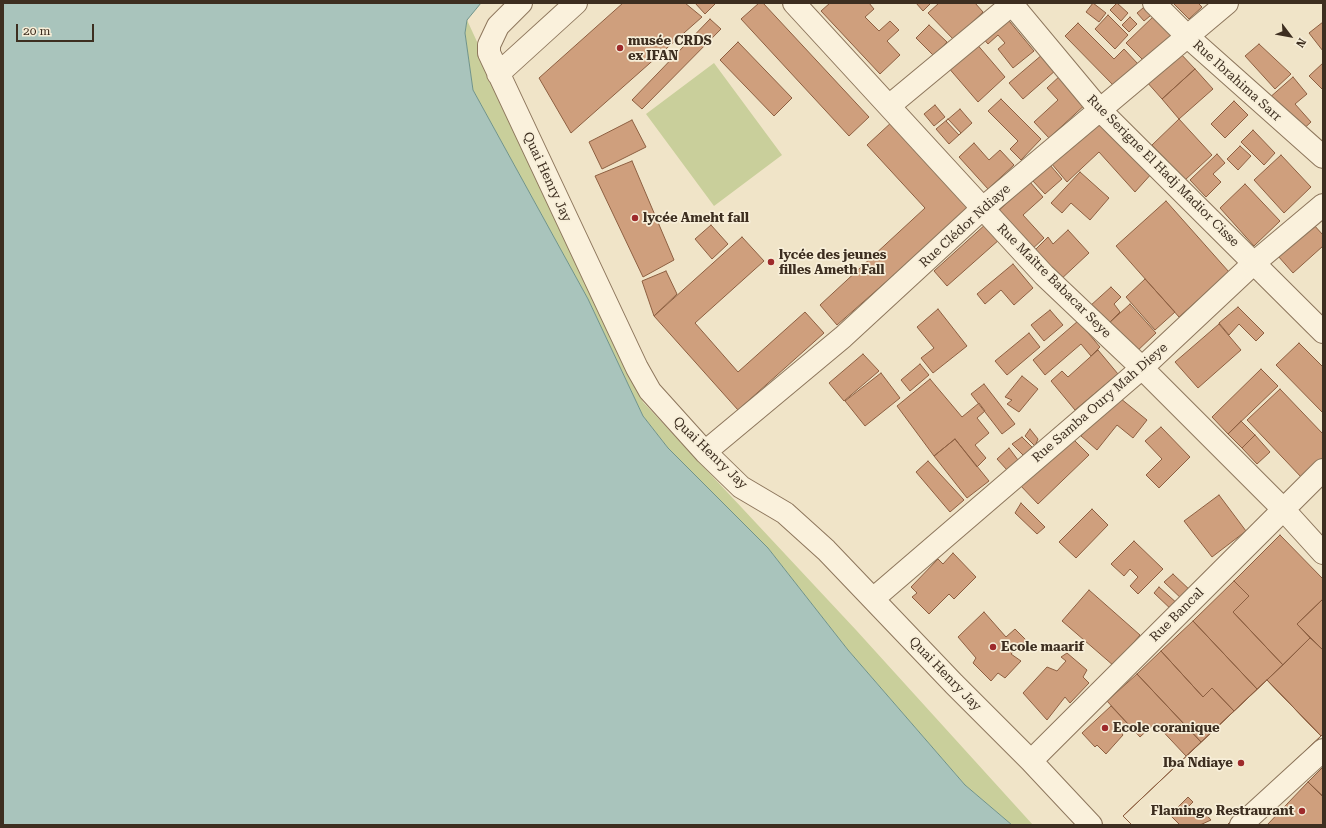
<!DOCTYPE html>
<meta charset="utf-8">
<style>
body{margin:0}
#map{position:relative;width:1326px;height:828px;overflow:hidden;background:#f0e4c8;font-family:"Roboto Serif",serif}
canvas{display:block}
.frame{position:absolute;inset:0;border:4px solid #3d2e20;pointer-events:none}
.north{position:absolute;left:1270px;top:16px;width:40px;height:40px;-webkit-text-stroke:3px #f7eed8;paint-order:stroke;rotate:122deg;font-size:11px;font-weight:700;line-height:16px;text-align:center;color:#3d2e20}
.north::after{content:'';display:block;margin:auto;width:14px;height:18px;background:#3d2e20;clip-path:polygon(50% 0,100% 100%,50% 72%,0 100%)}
.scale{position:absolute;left:16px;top:24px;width:78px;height:18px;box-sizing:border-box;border:2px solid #3d2e20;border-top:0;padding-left:5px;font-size:12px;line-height:14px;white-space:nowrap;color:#3d2e20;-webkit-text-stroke:3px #f7eed8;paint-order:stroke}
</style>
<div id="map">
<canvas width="1326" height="828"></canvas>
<div class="frame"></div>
<div class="north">N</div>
<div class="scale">20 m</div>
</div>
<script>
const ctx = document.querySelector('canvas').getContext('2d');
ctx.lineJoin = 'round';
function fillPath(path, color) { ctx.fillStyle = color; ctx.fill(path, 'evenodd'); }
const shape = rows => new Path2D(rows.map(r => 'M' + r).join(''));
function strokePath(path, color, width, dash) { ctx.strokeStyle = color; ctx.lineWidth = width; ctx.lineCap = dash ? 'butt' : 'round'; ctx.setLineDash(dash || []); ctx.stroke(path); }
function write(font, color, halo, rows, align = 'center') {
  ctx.font = font + ' "Roboto Serif",serif'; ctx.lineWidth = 3.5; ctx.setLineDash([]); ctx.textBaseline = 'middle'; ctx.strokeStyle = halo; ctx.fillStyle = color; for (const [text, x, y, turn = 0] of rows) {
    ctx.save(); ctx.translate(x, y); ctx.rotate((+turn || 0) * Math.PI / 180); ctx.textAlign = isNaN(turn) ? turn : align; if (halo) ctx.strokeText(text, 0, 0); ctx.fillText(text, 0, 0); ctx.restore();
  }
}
const green = shape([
 [467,20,643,402,856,630,1033,825,1012,825,965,785,848,650,768,548,668,448,643,416,588,299,473,90,465,33],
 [714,63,782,155,714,206,646,114]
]);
const water = shape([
 [3,3,481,3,467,20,465,33,473,90,588,299,643,416,668,448,768,548,848,650,965,785,1012,825,3,825,3,3]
]);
const building = shape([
 [623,3,685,3,702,17,571,133,539,78,623,3],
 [695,3,716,3,705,14,695,3],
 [759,3,763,3,869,117,849,136,741,19,759,3],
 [830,3,869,3,874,9,865,17,879,31,890,21,899,30,887,41,900,55,880,74,821,11,830,3],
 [916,3,931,3,923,11,916,3],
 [939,3,975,3,983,12,954,40,928,13,939,3],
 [1093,3,1106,13,1099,22,1086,12,1093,3],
 [1117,3,1128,13,1121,21,1110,10,1117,3],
 [1149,3,1156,11,1144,21,1137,13,1149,3],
 [1173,3,1198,3,1202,7,1189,19,1173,3],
 [1156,14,1175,34,1145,62,1126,43,1156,14],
 [1108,15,1128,35,1115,49,1095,29,1108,15],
 [1005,16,1034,51,1013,68,998,49,1005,43,998,35,988,44,981,36,1005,16],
 [1130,17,1137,24,1129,32,1122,25,1130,17],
 [710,19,721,29,642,109,632,100,710,19],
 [1323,22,1323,51,1309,33,1323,22],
 [1078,23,1114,59,1124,49,1138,64,1115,87,1065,36,1078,23],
 [929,25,947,42,934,56,916,38,929,25],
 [738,42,792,98,774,116,720,60,738,42],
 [975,42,1005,77,978,102,947,66,975,42],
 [1259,44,1291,74,1275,89,1245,56,1259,44],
 [1179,52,1195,69,1162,99,1146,81,1179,52],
 [1043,54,1056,70,1023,99,1009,83,1043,54],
 [1323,63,1323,90,1309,76,1323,63],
 [1195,69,1213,89,1179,119,1162,99,1195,69],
 [1062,74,1088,102,1049,138,1034,122,1058,100,1047,88,1062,74],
 [1293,77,1307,94,1295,104,1311,122,1298,134,1268,99,1293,77],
 [1001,99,1041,139,1021,160,1010,149,1018,141,988,111,1001,99],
 [1234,101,1248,115,1225,138,1211,124,1234,101],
 [935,105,945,117,934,126,924,114,935,105],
 [960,109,972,123,959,135,946,121,960,109],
 [1102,115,1153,172,1135,192,1099,152,1067,182,1051,163,1102,115],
 [948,119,961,133,949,144,936,129,948,119],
 [1179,119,1212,155,1185,180,1152,145,1179,119],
 [632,120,646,147,602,169,589,142,632,120],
 [893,121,970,208,837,325,820,305,925,208,867,145,893,121],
 [1253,130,1275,153,1264,165,1241,142,1253,130],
 [974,143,989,160,1000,150,1014,165,988,189,959,157,974,143],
 [1240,146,1251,156,1238,170,1227,159,1240,146],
 [1217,154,1225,163,1213,174,1221,182,1206,197,1190,180,1217,154],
 [1281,155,1311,187,1284,213,1254,180,1281,155],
 [632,161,674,260,643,277,595,176,632,161],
 [1050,165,1062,179,1045,194,1032,180,1050,165],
 [1080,172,1109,198,1090,220,1071,203,1062,213,1051,203,1080,172],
 [1030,182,1043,197,1023,215,1044,238,1029,252,995,214,1030,182],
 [1245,184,1280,221,1254,246,1220,208,1245,184],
 [1166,201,1229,272,1179,317,1116,246,1166,201],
 [987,223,1000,239,947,286,934,271,987,223],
 [1313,224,1323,235,1323,246,1293,273,1278,256,1313,224],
 [711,225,728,244,712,259,695,239,711,225],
 [1068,230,1089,253,1058,282,1031,254,1048,237,1053,244,1068,230],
 [742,237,764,261,695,323,738,372,805,312,824,333,738,410,654,316,742,237],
 [1013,264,1033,288,1014,305,1001,290,985,304,977,294,1013,264],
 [666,271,677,294,654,316,642,281,666,271],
 [1145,279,1175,312,1155,330,1126,297,1145,279],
 [1111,287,1121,297,1114,304,1120,312,1107,325,1090,306,1111,287],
 [1130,304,1156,333,1134,354,1107,325,1130,304],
 [1238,307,1264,333,1256,341,1239,324,1229,335,1219,323,1238,307],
 [938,309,967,346,933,373,921,358,934,348,917,327,938,309],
 [1050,310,1063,325,1044,341,1031,325,1050,310],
 [1078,321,1100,347,1091,356,1081,344,1045,375,1033,360,1078,321],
 [1219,324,1241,350,1198,388,1175,362,1219,324],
 [1029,333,1040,347,1007,375,995,361,1029,333],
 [1299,343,1323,367,1323,413,1276,365,1299,343],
 [1098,350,1118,374,1075,410,1051,381,1062,371,1068,377,1098,350],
 [863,354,879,371,844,401,829,383,863,354],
 [920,364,929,375,910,391,901,380,920,364],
 [1261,369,1278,386,1228,434,1212,417,1261,369],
 [881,373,900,398,865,426,845,401,881,373],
 [1022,376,1038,389,1019,412,1007,404,1012,400,1005,397,1022,376],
 [930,379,962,417,979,403,985,411,977,418,989,433,975,445,986,458,977,467,955,439,934,456,897,406,930,379],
 [984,384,1015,424,1002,434,971,394,984,384],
 [1280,389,1323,434,1323,458,1302,478,1247,420,1280,389],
 [1115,394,1147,420,1133,438,1117,425,1097,450,1081,436,1115,394],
 [1241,421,1255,435,1242,448,1228,434,1241,421],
 [1161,427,1190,457,1159,488,1146,475,1162,459,1145,441,1161,427],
 [1030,429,1038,439,1035,446,1025,436,1030,429],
 [1255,435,1270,452,1257,464,1242,448,1255,435],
 [1070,436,1089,455,1038,504,1019,484,1070,436],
 [1022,437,1032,447,1024,456,1012,444,1022,437],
 [955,439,989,481,967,498,934,456,955,439],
 [1009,448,1018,460,1007,470,997,459,1009,448],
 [928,461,964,500,950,512,916,472,928,461],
 [1219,495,1246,531,1212,557,1184,521,1219,495],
 [1021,503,1045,527,1037,534,1015,513,1021,503],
 [1092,509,1108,525,1076,558,1059,542,1092,509],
 [1280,535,1323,579,1323,599,1297,624,1310,638,1283,665,1233,612,1249,596,1234,581,1280,535],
 [1134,541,1163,569,1138,594,1130,586,1138,577,1130,569,1124,576,1111,564,1134,541],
 [953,553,976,577,954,599,949,594,929,614,912,597,917,593,911,587,938,559,943,564,953,553],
 [1173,574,1192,592,1185,602,1164,582,1173,574],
 [1234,581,1249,596,1233,612,1283,665,1257,689,1193,621,1234,581],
 [1159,587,1179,605,1175,613,1154,593,1159,587],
 [1089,590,1140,635,1114,666,1062,621,1089,590],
 [1323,599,1323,650,1297,624,1323,599],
 [984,612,1006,637,1015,629,1026,640,1011,654,1021,661,1005,678,998,673,991,681,973,663,976,658,958,637,984,612],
 [1193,621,1257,689,1234,711,1212,688,1203,697,1161,651,1193,621],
 [1310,638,1323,650,1323,734,1321,736,1267,680,1310,638],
 [1161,651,1203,697,1212,688,1234,711,1201,742,1137,674,1161,651],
 [1067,653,1087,670,1083,677,1089,683,1070,703,1065,697,1047,720,1023,693,1047,667,1057,671,1066,661,1061,657,1067,653],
 [1137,674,1201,742,1186,756,1155,723,1140,737,1107,701,1137,674],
 [1267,680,1321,736,1227,825,1200,825,1211,820,1201,809,1196,815,1188,807,1193,802,1188,797,1173,812,1169,807,1165,810,1180,825,1132,825,1123,816,1267,680],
 [1267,680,1321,736,1227,825,1132,825,1123,816,1267,680],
 [1111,706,1128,724,1120,731,1123,735,1106,754,1097,745,1095,747,1082,733,1111,706],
 [1323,767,1323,797,1308,782,1323,767],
 [1308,782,1323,796,1323,825,1267,825,1308,782]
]);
const minor = shape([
 [521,3,498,26,489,45,489,53,637,368,650,391,705,452,741,487,785,513,826,550,954,684,1031,761,1091,825],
 [794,3,1044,275,1142,368,1283,509,1323,553],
 [1011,3,1101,111,1323,332],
 [1154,3,1187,36,1323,157],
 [498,74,576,3],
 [889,106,1012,4],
 [705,452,843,337,983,208,1227,3],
 [873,599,1142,368,1254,263,1323,205],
 [1031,761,1323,470],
 [1241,825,1323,750]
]);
const markers = [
 [620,48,4,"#9e2a2b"],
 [635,218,4,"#9e2a2b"],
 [771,262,4,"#9e2a2b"],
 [993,647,4,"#9e2a2b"],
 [1105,728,4,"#9e2a2b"],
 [1241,763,4,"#9e2a2b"],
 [1302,811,4,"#9e2a2b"]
];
const poiNames = [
 ["musée CRDS",628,41],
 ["ex IFAN",628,56],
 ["lycée Ameht fall",643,218],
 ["lycée des jeunes",779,255],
 ["filles Ameth Fall",779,270],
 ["Ecole maarif",1001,647],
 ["Ecole coranique",1113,728],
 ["Iba Ndiaye",1233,763,"right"],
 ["Flamingo Restraurant",1294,811,"right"]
];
const streetNames = [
 ["Rue Ibrahima Sarr",1237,81,42],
 ["Rue Serigne El Hadj Madior Cisse",1163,171,45],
 ["Quai Henry Jay",547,177,65],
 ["Rue Clédor Ndiaye",965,226,-42],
 ["Rue Maître Babacar Seye",1054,281,45],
 ["Rue Samba Oury Mah Dieye",1100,403,-41],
 ["Quai Henry Jay",710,453,44],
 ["Rue Bancal",1177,615,-45],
 ["Quai Henry Jay",945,674,46]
];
fillPath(green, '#c9cf9b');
fillPath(water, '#a9c4bc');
strokePath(water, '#6f938a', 1);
fillPath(building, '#cf9f7d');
strokePath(building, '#8d5f41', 1);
strokePath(minor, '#8d765c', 24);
strokePath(minor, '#faf1dc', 22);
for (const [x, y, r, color] of markers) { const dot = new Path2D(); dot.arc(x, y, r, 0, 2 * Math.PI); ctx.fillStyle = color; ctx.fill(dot); strokePath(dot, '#f7eed8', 1.5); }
write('bold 13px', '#3d2e20', '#f7eed8', poiNames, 'left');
write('13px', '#3d2e20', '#f7eed8', streetNames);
</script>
